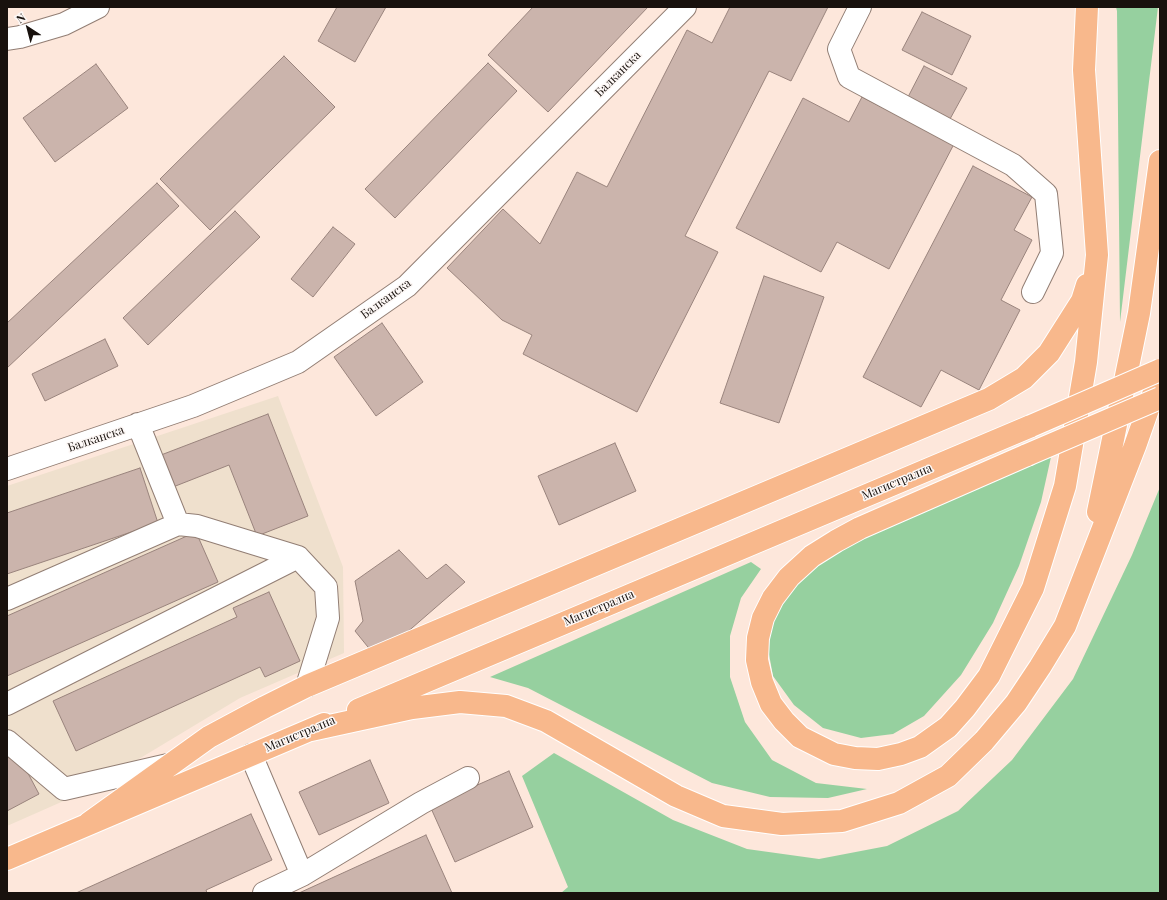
<!DOCTYPE html>
<meta charset="utf-8">
<style>
body{margin:0}
#map{position:relative;width:1167px;height:900px;overflow:hidden;background:#fde7db;font-family:"Playfair Display",serif}
canvas{display:block}
.frame{position:absolute;inset:0;border:8px solid #18110d;pointer-events:none}
.north{position:absolute;left:8px;top:8px;width:40px;height:40px;-webkit-text-stroke:3px #fdf8f6;paint-order:stroke;rotate:324deg;font-size:11px;font-weight:700;line-height:16px;text-align:center;color:#18110d}
.north::after{content:'';display:block;margin:auto;width:14px;height:18px;background:#18110d;clip-path:polygon(50% 0,100% 100%,50% 72%,0 100%)}
</style>
<div id="map">
<canvas width="1167" height="900"></canvas>
<div class="frame"></div>
<div class="north">N</div>
</div>
<script>
const ctx = document.querySelector('canvas').getContext('2d');
ctx.lineJoin = 'round';
function fillPath(path, color) { ctx.fillStyle = color; ctx.fill(path, 'evenodd'); }
const shape = rows => new Path2D(rows.map(r => 'M' + r).join(''));
function strokePath(path, color, width, dash) { ctx.strokeStyle = color; ctx.lineWidth = width; ctx.lineCap = dash ? 'butt' : 'round'; ctx.setLineDash(dash || []); ctx.stroke(path); }
function write(font, color, halo, rows, align = 'center') {
  ctx.font = font + ' "Playfair Display",serif'; ctx.lineWidth = 3; ctx.setLineDash([]); ctx.textBaseline = 'middle'; ctx.strokeStyle = halo; ctx.fillStyle = color; for (const [text, x, y, turn = 0] of rows) {
    ctx.save(); ctx.translate(x, y); ctx.rotate((+turn || 0) * Math.PI / 180); ctx.textAlign = isNaN(turn) ? turn : align; if (halo) ctx.strokeText(text, 0, 0); ctx.fillText(text, 0, 0); ctx.restore();
  }
}
const commercial = shape([
 [278,396,343,567,344,653,240,698,84,792,7,826,7,486]
]);
const green = shape([
 [1116,7,1158,7,1120,322,1117,11],
 [1051,457,1041,502,1019,566,993,623,961,675,924,716,893,734,861,738,823,728,794,705,773,676,766,638,778,608,802,574,837,549],
 [1160,487,1160,893,561,893,568,887,522,776,554,753,673,820,747,849,819,859,887,846,958,811,1012,760,1073,679,1132,555],
 [751,562,761,569,741,598,730,636,730,677,745,722,772,760,816,783,867,789,828,798,770,797,712,783,528,688,490,677]
]);
const building = shape([
 [337,7,386,7,355,62,318,41,337,7],
 [533,7,648,7,548,112,488,55,533,7],
 [730,7,828,7,791,81,769,71,685,236,718,252,637,412,523,354,532,335,502,320,447,268,503,209,540,244,577,172,607,187,687,30,712,43,730,7],
 [922,12,971,36,952,75,902,50,922,12],
 [284,56,335,107,210,230,160,179,284,56],
 [488,63,517,91,395,218,365,189,488,63],
 [96,64,128,108,55,162,23,118,96,64],
 [924,66,967,88,950,119,908,97,924,66],
 [862,97,954,144,889,269,837,242,821,272,736,228,803,98,849,122,862,97],
 [973,166,1032,197,1014,230,1032,240,1001,300,1020,310,979,390,941,370,921,407,863,377,973,166],
 [157,183,179,206,7,368,7,323,157,183],
 [235,211,260,237,148,345,123,318,235,211],
 [333,227,355,244,313,297,291,279,333,227],
 [764,276,824,297,779,423,720,403,764,276],
 [382,323,423,382,376,416,334,357,382,323],
 [105,339,118,366,45,401,32,374,105,339],
 [268,414,308,516,257,536,229,465,173,487,161,455,268,414],
 [615,443,636,491,559,525,538,476,615,443],
 [140,468,158,523,7,574,7,513,140,468],
 [196,532,218,582,7,676,7,616,196,532],
 [399,550,427,579,446,564,465,582,397,641,372,652,355,631,363,621,355,581,399,550],
 [269,592,300,661,265,677,260,667,76,751,53,701,237,617,233,608,269,592],
 [14,747,39,794,7,811,7,751,14,747],
 [370,760,389,803,319,835,299,792,370,760],
 [509,771,533,827,455,862,430,806,509,771],
 [251,814,272,860,206,890,207,893,76,893,251,814],
 [426,835,452,893,299,893,426,835]
]);
const minor = shape([
 [860,7,839,49,849,77,1013,165,1046,194,1052,253,1033,292],
 [7,39,20,37,64,24,98,7],
 [138,424,178,524,197,526,298,557,326,587,328,618,307,686],
 [7,469,193,406,298,362,407,286,685,7],
 [7,599,178,524],
 [7,704,298,557],
 [7,741,64,789,168,765],
 [251,755,302,875],
 [264,893,302,875,421,803,468,778]
]);
const major = shape([
 [1027,455,860,528,836,541,812,556,789,577,773,598,763,618,758,638,757,660,762,682,771,704,784,721,800,737,834,754,855,758,878,759,901,754,920,747,948,727,965,708,989,676,1033,588,1065,486,1086,362,1097,255,1084,70,1087,7],
 [1098,512,1139,313,1160,161],
 [358,710,1031,426],
 [311,730,412,708,460,702,506,706,546,721,676,796,723,816,782,824,842,821,899,803,948,776,984,741,1016,703,1040,667,1065,626,1135,446,1160,375],
 [89,823,209,737,265,707,307,686,989,399,1024,378,1049,353,1082,301,1087,285],
 [7,859,324,724]
]);
const majorBridge = shape([
 [1031,426,1160,370],
 [1027,455,1160,398]
]);
const streetNames = [
 ["Балканска",618,74,-45],
 ["Балканска",386,299,-36],
 ["Балканска",96,439,-19],
 ["Магистрална",897,482,-23],
 ["Магистрална",599,608,-23],
 ["Магистрална",300,734,-23]
];
fillPath(commercial, '#efe0cd');
fillPath(green, '#96d09f');
fillPath(building, '#cbb4ac');
strokePath(building, '#9a847d', 1);
strokePath(minor, '#927e74', 24);
strokePath(major, '#fff', 24);
strokePath(minor, '#fff', 22);
strokePath(major, '#f8b88c', 22);
strokePath(majorBridge, '#fff', 24, []);
strokePath(majorBridge, '#f8b88c', 22);
write('12px', '#18110d', '#fdf8f6', streetNames);
</script>
